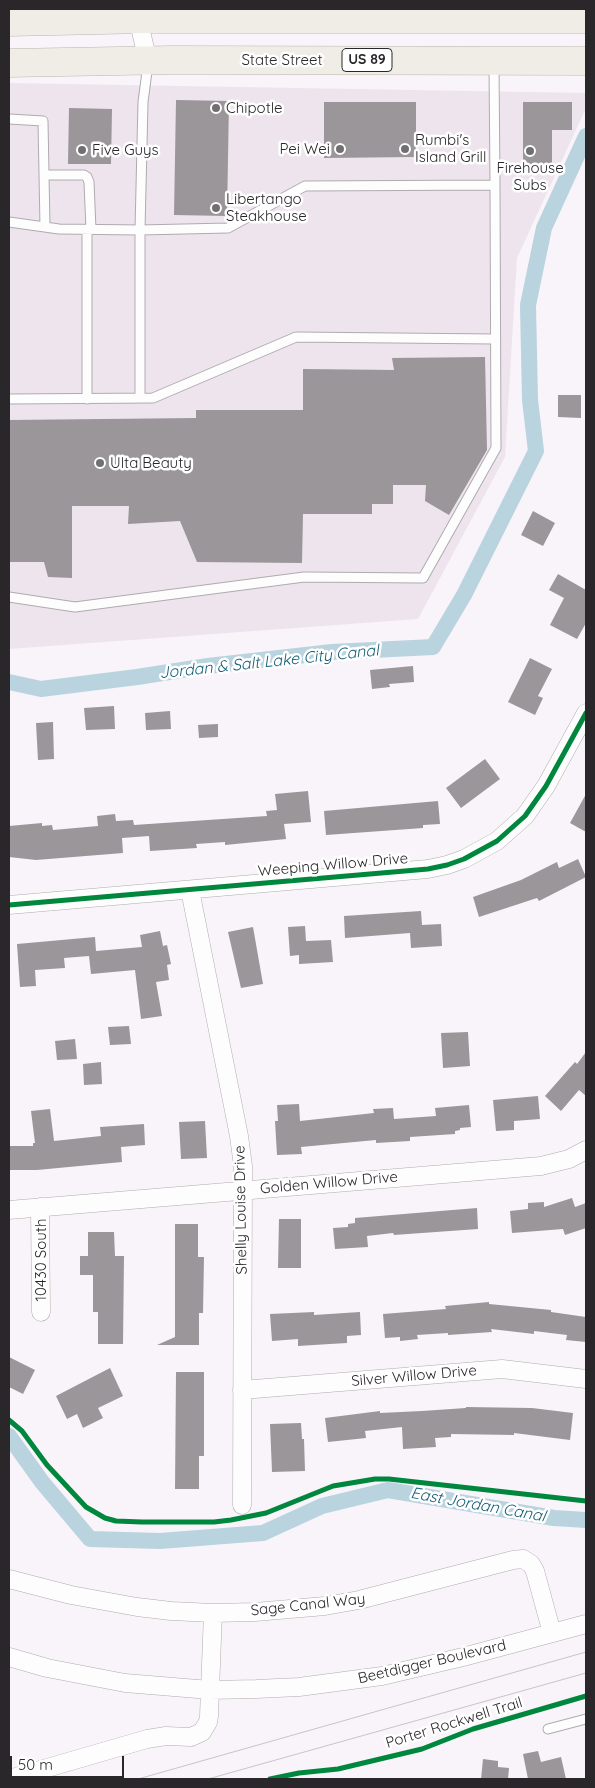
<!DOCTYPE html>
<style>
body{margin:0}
#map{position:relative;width:595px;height:1788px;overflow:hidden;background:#f9f4f9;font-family:Quicksand,sans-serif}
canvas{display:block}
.frame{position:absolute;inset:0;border:10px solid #2a272a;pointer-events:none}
.scale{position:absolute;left:10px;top:1756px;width:114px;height:22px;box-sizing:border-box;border:2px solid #2a272a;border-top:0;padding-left:6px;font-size:15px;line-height:18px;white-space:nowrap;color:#2a272a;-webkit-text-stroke:4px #fff;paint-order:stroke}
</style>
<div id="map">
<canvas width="595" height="1788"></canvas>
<div class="frame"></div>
<div class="scale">50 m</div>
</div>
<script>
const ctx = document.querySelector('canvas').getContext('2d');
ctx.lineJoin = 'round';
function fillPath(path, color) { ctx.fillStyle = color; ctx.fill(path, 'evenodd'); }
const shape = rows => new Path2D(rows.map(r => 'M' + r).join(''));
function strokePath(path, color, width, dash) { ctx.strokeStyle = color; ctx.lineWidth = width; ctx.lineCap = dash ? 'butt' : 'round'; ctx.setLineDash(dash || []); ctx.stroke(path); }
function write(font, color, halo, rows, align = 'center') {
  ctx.font = font + ' Quicksand,sans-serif'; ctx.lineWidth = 5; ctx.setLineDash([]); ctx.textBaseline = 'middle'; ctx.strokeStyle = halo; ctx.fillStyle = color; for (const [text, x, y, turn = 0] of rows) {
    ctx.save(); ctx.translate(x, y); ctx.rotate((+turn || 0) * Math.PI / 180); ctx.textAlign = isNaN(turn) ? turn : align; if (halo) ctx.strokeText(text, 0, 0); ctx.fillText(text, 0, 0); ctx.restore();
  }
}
const built = shape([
 [9,83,586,93,586,108,517,258,505,457,418,619,9,649]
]);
const canal = shape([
 [9,682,41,689,137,677,208,666,332,652,433,647,464,595,536,451,530,400,528,305,544,228,586,136],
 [9,1436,42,1482,90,1539,160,1541,263,1533,322,1506,388,1490,554,1518,586,1520]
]);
const building = shape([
 [176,100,229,101,227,216,174,215],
 [324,102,416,102,416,157,324,158],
 [523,102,572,102,572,130,552,130,552,166,523,166],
 [69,108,112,109,111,164,68,164],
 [485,357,487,450,449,515,425,501,426,485,393,485,393,504,372,504,372,514,303,514,302,563,197,562,180,521,128,524,129,506,72,506,72,578,48,577,44,562,9,562,9,420,196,418,196,410,303,410,303,369,394,370,392,358],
 [558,395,581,395,581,418,558,417],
 [533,511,555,523,543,546,521,535],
 [558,574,586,590,586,623,577,639,550,625,564,598,549,590],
 [530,658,552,669,538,696,543,698,535,715,508,702],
 [413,666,414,682,389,684,390,687,372,689,370,670],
 [114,706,115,729,86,730,84,708],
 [170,711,171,729,146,730,145,713],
 [53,722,54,759,38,760,36,723],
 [218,724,218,737,199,738,198,725],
 [485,759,500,779,461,808,446,788],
 [308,791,311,822,284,824,286,839,225,845,225,842,196,844,197,848,150,851,149,836,122,838,123,853,36,860,9,857,9,826,42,823,42,826,52,825,53,830,98,826,97,816,115,814,116,821,133,820,134,825,267,816,266,811,277,810,275,794],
 [586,794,586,832,570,823],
 [438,801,440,824,423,825,423,828,326,835,324,811],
 [578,859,586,877,539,901,537,898,479,917,473,897,521,880,557,862,559,868],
 [421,911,422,925,441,924,442,946,411,948,410,933,345,938,344,916],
 [305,926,306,941,331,940,333,962,299,964,299,955,290,956,288,927],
 [253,927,263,984,241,988,228,932],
 [160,931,163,946,167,945,171,964,167,965,169,980,156,982,162,1016,141,1019,135,970,91,974,89,956,64,958,65,968,35,970,36,986,20,987,17,944,95,937,96,951,142,947,140,935],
 [129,1026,131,1044,110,1045,108,1027],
 [468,1032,470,1066,443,1068,441,1033],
 [75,1039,77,1059,57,1060,55,1041],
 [586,1052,586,1096,579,1090,561,1111,545,1096,575,1062,577,1064],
 [101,1062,102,1084,84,1085,83,1064],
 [538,1096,540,1119,514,1121,514,1130,496,1131,493,1100],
 [299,1104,300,1121,374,1113,373,1109,393,1108,394,1119,436,1116,435,1108,469,1105,471,1127,460,1128,460,1130,455,1131,455,1134,410,1137,410,1141,376,1143,376,1140,301,1147,302,1154,277,1155,275,1121,278,1121,277,1105],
 [50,1109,54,1141,101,1136,100,1127,144,1124,145,1145,121,1147,122,1162,37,1170,9,1170,9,1146,33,1146,33,1143,35,1143,31,1111],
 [205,1121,207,1158,181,1159,179,1122],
 [572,1198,575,1207,586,1203,586,1228,565,1235,563,1229,512,1233,510,1211,528,1209,528,1203,544,1202,544,1207],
 [477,1208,478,1229,394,1235,393,1233,367,1236,368,1247,335,1249,333,1228,348,1227,348,1224,355,1223,355,1218],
 [279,1219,301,1219,301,1268,278,1268],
 [175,1224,198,1224,198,1257,204,1257,203,1313,199,1313,199,1345,157,1345,175,1337],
 [88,1232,114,1232,115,1256,124,1256,123,1344,98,1344,98,1312,93,1312,93,1275,80,1275,80,1256,88,1256],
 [489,1302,489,1304,551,1310,551,1312,586,1317,586,1342,566,1340,567,1335,534,1331,534,1334,491,1329,492,1332,448,1335,448,1333,417,1335,418,1339,400,1341,400,1337,385,1338,383,1314,446,1309,445,1306],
 [314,1312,314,1315,360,1312,361,1335,347,1336,347,1343,330,1344,298,1346,298,1339,272,1341,270,1314],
 [9,1357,35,1370,23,1394,9,1387],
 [110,1368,123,1396,98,1408,103,1418,83,1428,77,1414,67,1419,56,1396],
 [176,1372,204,1372,204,1456,199,1456,199,1489,175,1489],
 [466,1407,532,1408,573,1413,570,1440,514,1433,514,1435,451,1434,451,1437,435,1438,436,1447,403,1449,402,1427,365,1431,366,1438,328,1442,325,1418,380,1411,380,1413,422,1411,466,1408],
 [301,1423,302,1439,304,1439,305,1471,272,1472,270,1424],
 [538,1751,541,1762,561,1757,566,1779,528,1779,523,1754],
 [483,1759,498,1761,498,1767,509,1768,508,1779,481,1779]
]);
const service = shape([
 [494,65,495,185],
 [9,119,43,121,45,227],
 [44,175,84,175,87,177,89,182,91,230],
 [9,222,59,229,140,230,140,398],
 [87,230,87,399],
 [9,399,153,398,296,337,494,339],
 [9,597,75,607,304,577,423,578,496,448,495,185,305,186,228,228,140,230,143,102,148,64],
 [548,1729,586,1719]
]);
const minor = shape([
 [138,9,138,19,148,61],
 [190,890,239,1136,243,1166,242,1505],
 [9,905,428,869,447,865,464,859,497,841,525,816,546,786,586,713],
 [40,1207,41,1312],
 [9,1210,541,1166,569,1159,586,1150],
 [242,1390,502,1369,586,1379],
 [9,1579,71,1595,137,1607,171,1611,213,1613,255,1612,325,1606,359,1600,513,1560,523,1559,531,1564,535,1571,552,1633],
 [9,1657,47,1668,125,1683,210,1690,256,1689,299,1687,382,1676,463,1657,586,1624],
 [9,1779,147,1739,166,1736,191,1737,202,1732,208,1722,209,1716,213,1613]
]);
const primary = shape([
 [9,22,148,19,586,19],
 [9,63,173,60,586,61]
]);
const tram = shape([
 [138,1779,586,1652],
 [208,1779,586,1673]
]);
const cycleway = shape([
 [9,905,428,869,447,865,464,859,497,841,525,816,546,786,586,713],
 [9,1420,22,1431,47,1465,86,1507,105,1518,116,1521,142,1522,214,1522,231,1520,266,1513,333,1486,375,1479,389,1479,586,1501],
 [270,1779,299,1773,338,1769,422,1749,473,1729,586,1696]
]);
const markers = [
 [216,108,5,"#726f72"],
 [340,149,5,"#726f72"],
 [405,149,5,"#726f72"],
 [82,150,5,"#726f72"],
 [530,151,5,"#726f72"],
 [216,208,5,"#726f72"],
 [100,463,5,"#726f72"]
];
const shields = [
 [367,60,50]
];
const shieldNames = [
 ["US 89",367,60]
];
const streetNames = [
 ["State Street",282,60],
 ["Weeping Willow Drive",333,865,-5],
 ["Golden Willow Drive",329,1183,-5],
 ["Shelly Louise Drive",241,1210,-91],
 ["10430 South",41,1260,-90],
 ["Silver Willow Drive",414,1376,-5],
 ["Sage Canal Way",308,1605,-6],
 ["Beetdigger Boulevard",432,1662,-13],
 ["Porter Rockwell Trail",454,1723,-17]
];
const poiNames = [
 ["Chipotle",226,108],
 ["Rumbi's",415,140],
 ["Island Grill",415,157],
 ["Pei Wei",330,149,"right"],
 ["Five Guys",92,150],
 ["Firehouse",530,168,"center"],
 ["Subs",530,185,"center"],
 ["Libertango",226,199],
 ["Steakhouse",226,216],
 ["Ulta Beauty",110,463]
];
const waterNames = [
 ["Jordan & Salt Lake City Canal",269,662,-6],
 ["East Jordan Canal",478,1505,10]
];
fillPath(built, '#eee4ed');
strokePath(canal, '#b9d3df', 16);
fillPath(building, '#9a969a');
strokePath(service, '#afabae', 11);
strokePath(minor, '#afabae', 19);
strokePath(primary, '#bbb5ab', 29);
strokePath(service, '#fefdfe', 9);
strokePath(minor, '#fefdfe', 18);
strokePath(primary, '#f0ede7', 28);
strokePath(tram, '#c6c4c6', 1);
strokePath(cycleway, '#00873e', 5);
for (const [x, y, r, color] of markers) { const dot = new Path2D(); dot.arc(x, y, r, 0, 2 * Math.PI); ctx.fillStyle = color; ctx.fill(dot); strokePath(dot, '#fff', 2); }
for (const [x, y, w] of shields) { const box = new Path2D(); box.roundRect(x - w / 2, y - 11.5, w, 23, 4); ctx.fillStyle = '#fff'; ctx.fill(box); strokePath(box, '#2a272a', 1); }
write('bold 14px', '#2a272a', null, shieldNames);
write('15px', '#2a272a', '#fff', streetNames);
write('15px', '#2a272a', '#fff', poiNames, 'left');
write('italic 16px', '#186077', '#fff', waterNames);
</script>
